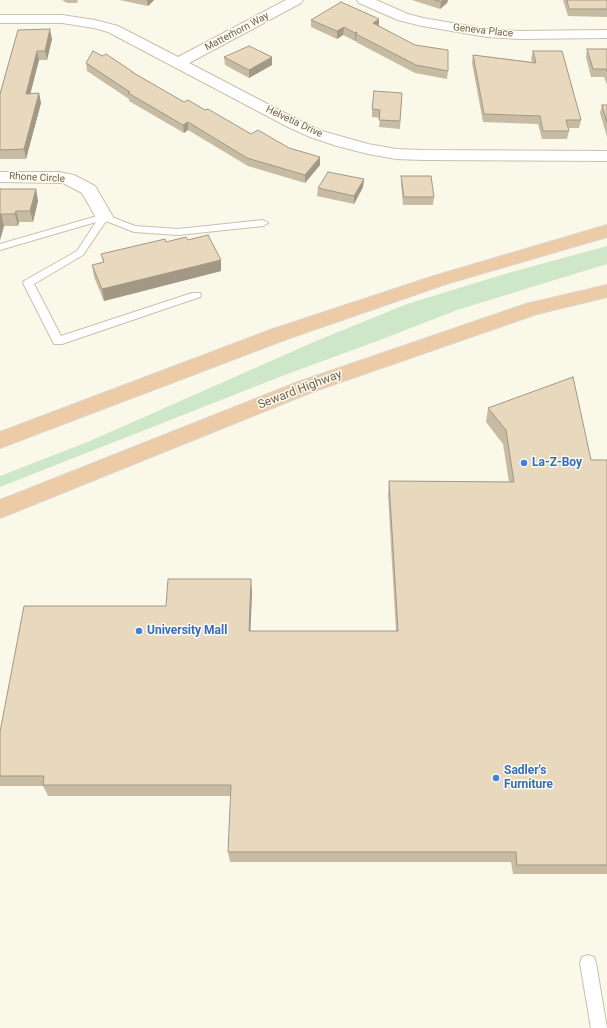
<!DOCTYPE html>
<style>
body{margin:0}
canvas{display:block;background:#faf8e9}
</style>
<canvas width="607" height="1028"></canvas>
<script>
const ctx = document.querySelector('canvas').getContext('2d');
ctx.lineJoin = 'round';
function fillPath(path, color) { ctx.fillStyle = color; ctx.fill(path, 'evenodd'); }
const shape = rows => new Path2D(rows.map(r => 'M' + r).join(''));
function strokePath(path, color, width, dash) { ctx.strokeStyle = color; ctx.lineWidth = width; ctx.lineCap = dash ? 'butt' : 'round'; ctx.setLineDash(dash || []); ctx.stroke(path); }
function write(font, color, halo, rows, align = 'center') {
  ctx.font = font + ' Roboto,sans-serif'; ctx.lineWidth = 3; ctx.setLineDash([]); ctx.textBaseline = 'middle'; ctx.strokeStyle = halo; ctx.fillStyle = color; for (const [text, x, y, turn = 0] of rows) {
    ctx.save(); ctx.translate(x, y); ctx.rotate((+turn || 0) * Math.PI / 180); ctx.textAlign = isNaN(turn) ? turn : align; if (halo) ctx.strokeText(text, 0, 0); ctx.fillText(text, 0, 0); ctx.restore();
  }
}
const green = shape([
 [607,246,607,264,457,310,380,340,282,376,0,487,0,476,90,441,316,341,407,304,508,273]
]);
const lane = shape([
 [104,214,135,226,178,229,263,220,268,223,263,226,178,235,134,232,106,221,83,255,34,284,61,336,192,293,200,293,201,295,200,297,62,344,54,344,23,283,24,281,77,251,96,222,0,250,0,244,104,214],
 [588,955,594,957,596,963,607,1028,591,1028,580,963,582,957,588,955]
]);
const street = shape([
 [286,0,303,0,301,3,189,63,300,121,322,131,368,144,396,149,423,150,607,151,607,161,423,160,396,159,368,154,337,146,310,137,288,127,108,32,94,28,62,23,0,23,0,15,62,15,95,20,118,26,178,57,286,0],
 [357,0,376,0,408,14,423,18,487,29,519,31,607,30,607,38,519,39,487,37,422,26,398,20,359,3,357,0],
 [0,172,59,172,74,175,95,186,113,217,110,221,104,222,98,221,82,193,63,183,0,182,0,172]
]);
const highway = shape([
 [607,225,607,237,446,284,287,339,0,448,0,432,273,329,434,276,607,225],
 [607,285,607,297,537,314,312,392,0,518,0,500,298,382,526,304,607,285]
]);
const wall = shape([
 [62,0,78,0,77,3,67,3],
 [119,0,154,0,148,6],
 [412,0,448,0,447,3,440,9],
 [563,0,607,0,607,17,568,16],
 [379,19,379,26,448,71,447,79,415,73,356,42,356,41,355,41,343,35,337,39,311,27,311,20],
 [18,30,52,39,47,60,39,60,30,94,39,93,41,103,26,159,0,159,0,94],
 [587,49,607,50,607,85,604,77,591,77,586,57],
 [533,51,581,120,579,128,568,128,569,131,567,139,542,139,538,124,483,122,472,63,473,55,532,62,531,59],
 [224,57,272,65,249,78,225,65],
 [86,63,133,73,184,102,205,110,251,134,289,148,320,165,305,183,248,166,188,130,184,133,129,101,129,99,87,71],
 [402,93,400,129,379,127,380,118,372,117,372,109],
 [602,105,607,105,607,137,600,113],
 [401,176,434,197,433,205,403,205,401,184],
 [364,179,363,187,354,204,317,196,318,188],
 [0,189,36,189,38,201,33,222,19,222,18,226,4,226,0,240],
 [188,240,221,271,104,301,94,277,92,265,103,262,101,254,166,242],
 [488,408,591,460,607,460,607,874,513,874,511,862,230,862,228,852,231,796,48,796,43,786,0,786,0,732,166,606,252,592,250,631,396,631,388,495,389,481,509,482,503,444,486,422]
]);
const shadedWall = shape([
 [147,0,154,0,148,6],
 [443,0,448,0,447,3,440,9,441,2],
 [379,19,379,27,373,23],
 [344,27,343,35,337,39,337,31],
 [50,29,52,39,47,60,45,51],
 [357,32,356,34,356,41,355,41,355,33],
 [37,51,39,60,28,103,26,94],
 [272,57,272,65,249,78,249,70],
 [39,93,41,103,26,159,24,149],
 [188,122,188,130,184,133,183,125],
 [320,157,320,165,305,183,305,175],
 [364,179,363,187,354,204,354,196],
 [36,189,38,201,33,222,30,211],
 [16,211,19,222,18,226,15,214],
 [1,214,4,226,0,240,0,218],
 [221,260,221,271,104,301,102,289],
 [251,579,252,592,250,643,249,631]
]);
const building = shape([
 [435,0,443,0,441,2,435,0],
 [567,0,607,0,607,9,569,9,567,0],
 [341,2,379,19,373,23,415,45,448,50,448,71,416,65,356,34,357,32,355,33,344,27,337,31,311,20,341,2],
 [50,29,45,51,37,51,26,94,39,93,24,149,0,150,0,94,18,30,50,29],
 [249,46,272,57,249,70,224,57,249,46],
 [587,49,607,49,607,72,606,69,593,69,587,49],
 [93,51,102,56,106,54,133,72,132,72,184,102,188,100,205,110,208,109,251,134,258,130,289,148,320,157,305,175,247,158,188,122,183,125,128,93,130,92,86,63,93,51],
 [533,51,562,51,581,120,566,120,569,131,543,131,540,116,484,114,473,55,536,63,533,51],
 [374,91,402,93,400,121,379,120,380,110,372,109,374,91],
 [602,105,607,105,607,122,602,105],
 [328,172,364,179,354,196,318,188,328,172],
 [401,176,431,176,434,197,404,197,401,176],
 [0,189,36,189,30,211,16,211,15,214,1,214,0,218,0,189],
 [208,235,221,260,102,289,92,265,104,262,101,254,165,239,166,242,186,237,188,240,208,235],
 [573,377,591,460,607,460,607,865,517,865,516,852,228,852,231,785,43,785,44,776,0,776,0,732,24,606,166,606,168,579,251,579,249,631,398,631,389,481,514,482,506,430,488,408,573,377]
]);
const markers = [
 [524,463,4,"#3f7fe0"],
 [139,631,4,"#3f7fe0"],
 [496,778,4,"#3f7fe0"]
];
const farStreetnames = [
 ["Geneva Place",483,31,6],
 ["Matterhorn Way",237,32,-28],
 ["Helvetia Drive",294,122,25],
 ["Rhone Circle",37,178,3]
];
const streetNames = [
 ["Seward Highway",300,390,-21]
];
const shopNames = [
 ["La-Z-Boy",532,463],
 ["University Mall",147,631],
 ["Sadler's",504,771],
 ["Furniture",504,785]
];
fillPath(green, '#cee7c9');
strokePath(lane, '#c9c0ad', 2);
strokePath(street, '#c9c0ad', 2);
strokePath(highway, '#dad7d1', 2);
fillPath(lane, '#fff');
fillPath(street, '#fff');
fillPath(highway, '#eecba7');
fillPath(wall, '#c8bba3');
fillPath(shadedWall, '#a29885');
fillPath(building, '#e8d9be');
strokePath(building, '#a29885', 1);
for (const [x, y, r, color] of markers) { const dot = new Path2D(); dot.arc(x, y, r, 0, 2 * Math.PI); ctx.fillStyle = color; ctx.fill(dot); strokePath(dot, '#fdfbef', 1.5); }
write('10px', '#72644f', '#fdfbef', farStreetnames);
write('12px', '#72644f', '#fdfbef', streetNames);
write('bold 12px', '#366cbe', '#fdfbef', shopNames, 'left');
</script>
